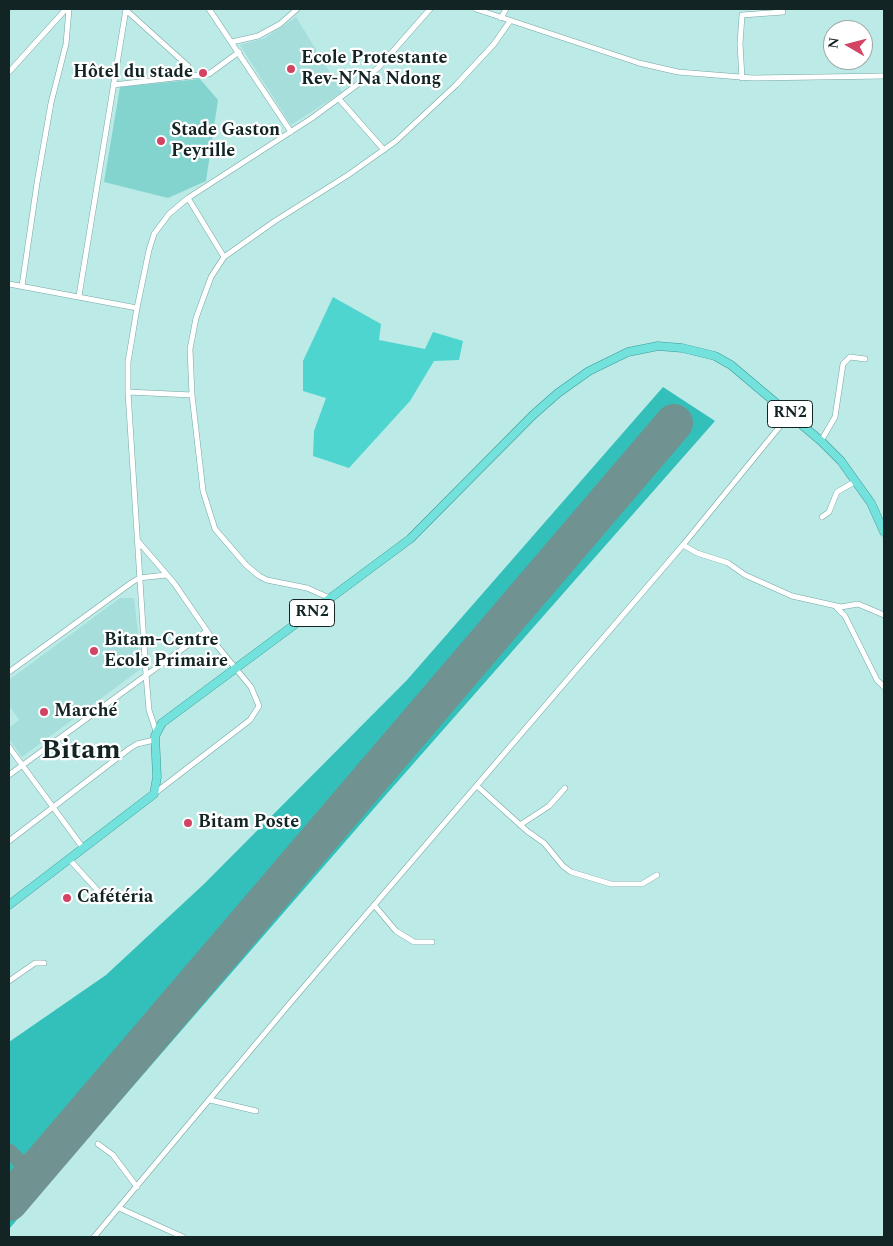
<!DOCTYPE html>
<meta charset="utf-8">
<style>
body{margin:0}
#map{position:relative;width:893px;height:1246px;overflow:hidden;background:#bbeae7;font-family:Spectral,serif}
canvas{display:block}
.frame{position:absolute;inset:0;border:10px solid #122423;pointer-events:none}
.north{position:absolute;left:823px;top:20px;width:50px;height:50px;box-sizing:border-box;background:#fff;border:1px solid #a0a7a7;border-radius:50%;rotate:278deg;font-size:14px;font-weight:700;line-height:20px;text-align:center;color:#122423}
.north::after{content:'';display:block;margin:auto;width:18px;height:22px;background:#d34363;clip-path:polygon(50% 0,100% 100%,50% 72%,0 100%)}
</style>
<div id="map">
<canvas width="893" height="1246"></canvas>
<div class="frame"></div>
<div class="north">N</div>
</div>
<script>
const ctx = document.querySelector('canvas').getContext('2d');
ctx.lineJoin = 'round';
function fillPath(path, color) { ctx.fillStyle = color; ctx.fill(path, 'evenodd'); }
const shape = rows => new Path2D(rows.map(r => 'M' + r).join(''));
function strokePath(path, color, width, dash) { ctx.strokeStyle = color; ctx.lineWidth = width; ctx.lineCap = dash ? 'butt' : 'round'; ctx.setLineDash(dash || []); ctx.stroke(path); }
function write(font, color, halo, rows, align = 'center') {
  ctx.font = font + ' Spectral,serif'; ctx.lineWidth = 4.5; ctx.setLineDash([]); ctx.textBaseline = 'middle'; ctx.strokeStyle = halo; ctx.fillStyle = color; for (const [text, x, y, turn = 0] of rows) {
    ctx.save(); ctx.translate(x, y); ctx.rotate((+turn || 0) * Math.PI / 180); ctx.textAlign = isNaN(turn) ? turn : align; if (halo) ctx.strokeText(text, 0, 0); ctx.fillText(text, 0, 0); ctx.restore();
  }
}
const built = shape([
 [296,17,342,92,291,125,240,45,265,38],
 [120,598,134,598,142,668,22,757,9,739,9,728,19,720,9,705,9,680]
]);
const green = shape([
 [200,79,218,100,206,181,168,198,104,182,120,87]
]);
const forest = shape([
 [663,387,715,421,384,797,9,1229,9,1042,106,975,204,884,407,680]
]);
const water = shape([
 [333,297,381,324,379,340,425,349,433,332,463,341,459,360,434,361,410,401,349,468,313,456,314,431,326,398,303,391,303,361]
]);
const taxiway = shape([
 [9,1151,33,1174]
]);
const runway = shape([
 [9,1202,674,423]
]);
const minor = shape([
 [209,9,291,132],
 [476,9,639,63,678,72,753,78,884,76],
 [126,10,188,66],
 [501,18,506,9],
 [232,42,258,36,280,24,297,9],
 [9,72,66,9],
 [742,78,740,44,742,15,783,12],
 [113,85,209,74,239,52],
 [339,99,384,150],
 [188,198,224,257],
 [9,284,137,308],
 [22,286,37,183,51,103,66,44,69,9],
 [79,296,126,9],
 [128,392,192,395],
 [821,441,835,417,843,364,850,357,865,359],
 [822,517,829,512,837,492,856,481],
 [137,540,174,583,218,647,251,687,259,706,250,720,155,793],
 [683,545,697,553,728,563,745,575,792,596,841,607,858,604,884,615],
 [332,599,307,588,267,580,259,576,246,565,215,529,203,491,192,395,190,349,196,318,211,277,224,257,275,221,348,175,396,141,456,85,494,44,510,21],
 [836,607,845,616,877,680,884,687],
 [9,672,131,583,139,578,166,575],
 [156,731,149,710,146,675,128,392,128,362,137,308,149,250,154,234,169,214,188,198,312,118,365,79,379,67,430,9],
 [9,747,83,848],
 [9,775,207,631],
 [477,786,527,831,544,843,563,866,571,872,611,884,642,884,657,875],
 [520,825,549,806,565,788],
 [9,841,129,749,137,744,154,740],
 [69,859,99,892],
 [375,906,396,931,414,942,432,942],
 [9,981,35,963,44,963],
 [210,1100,256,1111],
 [98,1144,113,1155,137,1187],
 [119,1208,183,1237],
 [94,1237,291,1002,683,545,790,414]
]);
const trunk = shape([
 [9,905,154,794,157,777,155,736,162,723,410,539,533,415,558,393,589,371,628,352,658,346,682,348,715,356,731,365,821,441,841,461,871,503,884,532]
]);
const markers = [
 [291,69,5,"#d34363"],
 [203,73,5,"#d34363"],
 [161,141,5,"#d34363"],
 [94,651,5,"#d34363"],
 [44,712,5,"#d34363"],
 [188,823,5,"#d34363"],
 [67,898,5,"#d34363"]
];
const shields = [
 [790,414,45],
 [312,613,45]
];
const shieldNames = [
 ["RN2",790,414],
 ["RN2",312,613]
];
const poiNames = [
 ["Ecole Protestante",301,59],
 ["Rev-N’Na Ndong",301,80],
 ["Hôtel du stade",193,73,"right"],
 ["Stade Gaston",171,131],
 ["Peyrille",171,152],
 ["Bitam-Centre",104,641],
 ["Ecole Primaire",104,662],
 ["Marché",54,712],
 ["Bitam Poste",198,823],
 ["Cafétéria",77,898]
];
const townNames = [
 ["Bitam",81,753]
];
fillPath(built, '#a5deda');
fillPath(green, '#83d4cf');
fillPath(forest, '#33c0bb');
fillPath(water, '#4fd5d0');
strokePath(taxiway, '#709290', 15);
strokePath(runway, '#709290', 38);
strokePath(minor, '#78a6a3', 6);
strokePath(trunk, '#3c9a96', 9);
strokePath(minor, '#fff', 5);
strokePath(trunk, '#74e2dc', 8);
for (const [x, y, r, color] of markers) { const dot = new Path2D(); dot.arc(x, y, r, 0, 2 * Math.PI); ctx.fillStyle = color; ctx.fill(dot); strokePath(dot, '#fff', 2); }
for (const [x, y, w] of shields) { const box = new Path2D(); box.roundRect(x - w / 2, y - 13.5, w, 27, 4); ctx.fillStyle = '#fff'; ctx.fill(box); strokePath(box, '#122423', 1); }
write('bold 16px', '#122423', null, shieldNames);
write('bold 18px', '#122423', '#fff', poiNames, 'left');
write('bold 28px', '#122423', '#fff', townNames);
</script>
